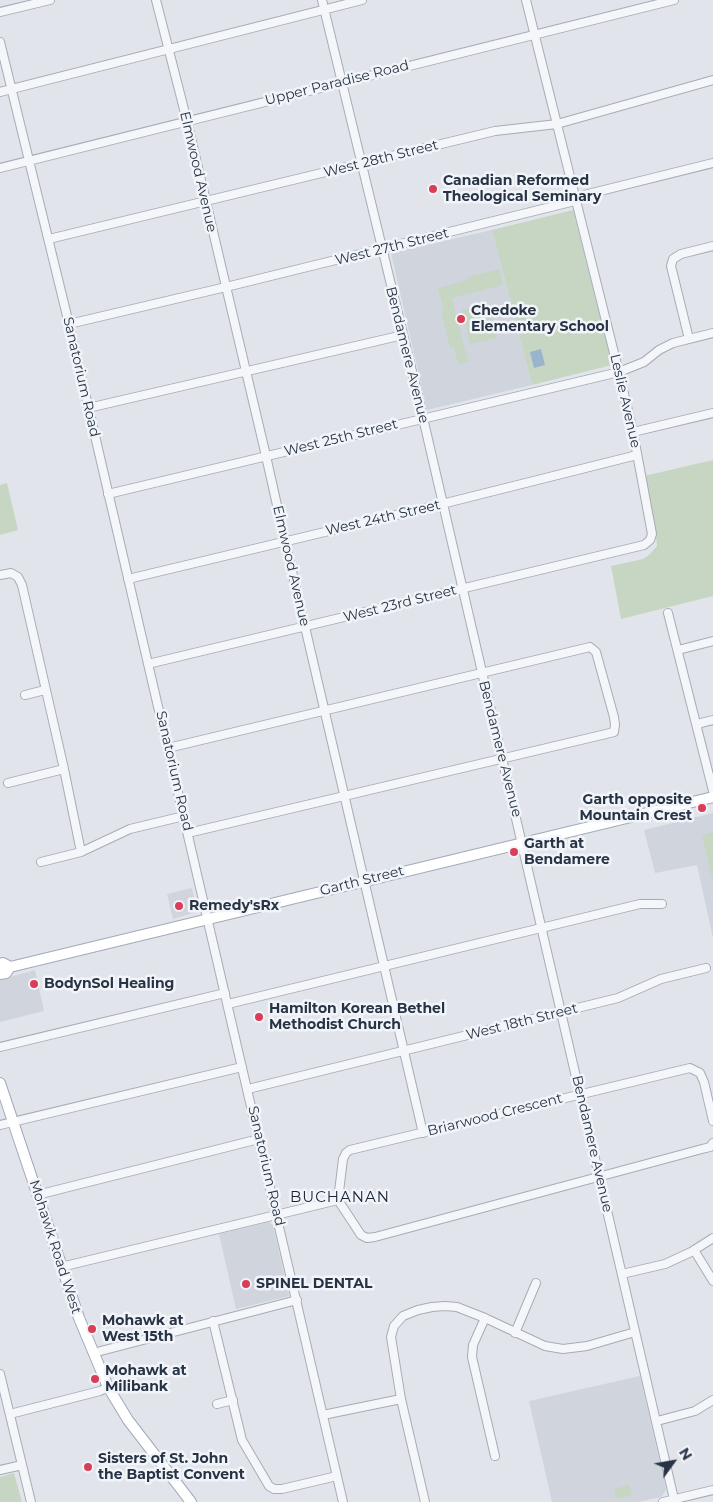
<!DOCTYPE html>
<style>
body{margin:0}
#map{position:relative;width:713px;height:1502px;overflow:hidden;background:#e1e5eb;font-family:Montserrat,sans-serif}
canvas{display:block}
.north{position:absolute;left:648px;top:1437px;width:50px;height:50px;-webkit-text-stroke:4px #f1f4f8;paint-order:stroke;rotate:58deg;font-size:14px;font-weight:700;line-height:20px;text-align:center;color:#283345}
.north::after{content:'';display:block;margin:auto;width:18px;height:22px;background:#283345;clip-path:polygon(50% 0,100% 100%,50% 72%,0 100%)}
</style>
<div id="map">
<canvas width="713" height="1502"></canvas>
<div class="north">N</div>
</div>
<script>
const ctx = document.querySelector('canvas').getContext('2d');
ctx.lineJoin = 'round';
function fillPath(path, color) { ctx.fillStyle = color; ctx.fill(path, 'evenodd'); }
const shape = rows => new Path2D(rows.map(r => 'M' + r).join(''));
function strokePath(path, color, width, dash) { ctx.strokeStyle = color; ctx.lineWidth = width; ctx.lineCap = dash ? 'butt' : 'round'; ctx.setLineDash(dash || []); ctx.stroke(path); }
function write(font, color, halo, rows, align = 'center') {
  ctx.font = font + ' Montserrat,sans-serif'; ctx.lineWidth = 5; ctx.setLineDash([]); ctx.textBaseline = 'middle'; ctx.strokeStyle = halo; ctx.fillStyle = color; for (const [text, x, y, turn = 0] of rows) {
    ctx.save(); ctx.translate(x, y); ctx.rotate((+turn || 0) * Math.PI / 180); ctx.textAlign = isNaN(turn) ? turn : align; if (halo) ctx.strokeText(text, 0, 0); ctx.fillText(text, 0, 0); ctx.restore();
  }
}
const built = shape([
 [492,230,532,385,427,410,391,253],
 [713,813,713,938,697,865,655,873,644,830],
 [192,888,196,908,193,913,173,919,167,894],
 [35,970,44,1011,0,1022,0,980],
 [269,1222,273,1225,289,1296,236,1309,219,1234],
 [640,1376,666,1489,665,1492,661,1497,638,1502,552,1502,529,1401]
]);
const green = shape([
 [573,210,612,365,532,385,492,230],
 [499,269,503,285,452,298,468,362,458,364,454,347,450,348,441,311,444,310,438,288,468,280,467,277],
 [489,304,497,338,470,344,462,310],
 [713,460,713,596,621,619,611,566,643,559,650,554,657,546,656,536,644,476],
 [7,483,18,530,0,535,0,485],
 [713,832,713,883,702,835],
 [14,1473,22,1502,0,1502,0,1477],
 [629,1485,632,1495,616,1499,614,1489]
]);
const water = shape([
 [541,349,545,365,534,368,530,352]
]);
const minor = shape([
 [156,0,187,121,266,456,285,541,423,1133],
 [322,0,417,392,674,1499],
 [0,12,50,0],
 [0,42,69,324,343,1502],
 [0,92,362,0],
 [0,168,674,0],
 [49,239,495,131,557,124,713,80],
 [69,324,226,287,571,202,584,195,713,163],
 [689,339,671,266,673,259,681,254,713,246],
 [88,408,403,335],
 [633,432,713,413],
 [108,494,619,372,644,362,659,350,673,343,713,333],
 [0,575,11,573,18,577,22,585,64,769,81,852],
 [128,579,442,504,637,455],
 [668,613,713,791],
 [678,650,713,641],
 [148,664,644,545,650,540,652,534,633,432,620,377,526,0],
 [25,695,45,690],
 [697,724,713,720],
 [168,748,590,647,596,652,614,717,615,725,614,732,606,734,188,833],
 [8,783,64,769],
 [41,862,81,852,130,829,184,816],
 [228,1004,640,904,662,904],
 [0,1047,225,993],
 [248,1089,618,998,661,979,706,968],
 [713,1121,704,1082,700,1073,690,1068,350,1150,346,1153,343,1159,338,1200,361,1235,367,1238,375,1237,702,1149,710,1147,713,1143],
 [0,1125,242,1067],
 [37,1195,259,1139],
 [694,1250,713,1281],
 [61,1267,338,1200],
 [622,1274,665,1264,691,1252,713,1238],
 [485,1318,473,1345,472,1357,495,1456],
 [213,1321,242,1440,269,1486,274,1489,282,1489,337,1476],
 [515,1333,536,1283],
 [93,1353,297,1300],
 [0,1374,31,1502],
 [217,1404,233,1400],
 [10,1414,100,1391,108,1387],
 [323,1415,401,1399],
 [657,1421,695,1411,713,1400],
 [0,1470,22,1465],
 [425,1502,401,1399,391,1337,394,1326,403,1316,418,1310,432,1307,445,1306,457,1307,485,1318,545,1346,563,1349,587,1346,635,1332],
 [663,1502,713,1490]
]);
const major = shape([
 [0,964,3,963,10,967],
 [0,974,6,973,10,967,713,797],
 [0,1083,79,1318,108,1387,128,1420,191,1502]
]);
const markers = [
 [433,189,5,"#d93d57"],
 [461,319,5,"#d93d57"],
 [702,808,5,"#d93d57"],
 [514,852,5,"#d93d57"],
 [179,906,5,"#d93d57"],
 [34,984,5,"#d93d57"],
 [259,1017,5,"#d93d57"],
 [246,1284,5,"#d93d57"],
 [92,1329,5,"#d93d57"],
 [95,1379,5,"#d93d57"],
 [88,1467,5,"#d93d57"]
];
const streetNames = [
 ["Upper Paradise Road",337,83,-14],
 ["West 28th Street",381,159,-14],
 ["Elmwood Avenue",198,172,77],
 ["West 27th Street",392,247,-14],
 ["Bendamere Avenue",407,355,76],
 ["Sanatorium Road",81,377,77],
 ["Leslie Avenue",625,401,77],
 ["West 25th Street",341,438,-14],
 ["West 24th Street",383,518,-13],
 ["Elmwood Avenue",291,566,77],
 ["West 23rd Street",400,604,-14],
 ["Bendamere Avenue",500,749,76],
 ["Sanatorium Road",174,771,77],
 ["Garth Street",362,881,-14],
 ["West 18th Street",522,1022,-14],
 ["Briarwood Crescent",495,1115,-14],
 ["Bendamere Avenue",592,1144,77],
 ["Sanatorium Road",266,1166,77],
 ["Mohawk Road West",55,1247,72]
];
const poiNames = [
 ["Canadian Reformed",443,181],
 ["Theological Seminary",443,197],
 ["Chedoke",471,311],
 ["Elementary School",471,327],
 ["Garth opposite",692,800,"right"],
 ["Mountain Crest",692,816,"right"],
 ["Garth at",524,844],
 ["Bendamere",524,860],
 ["Remedy'sRx",189,906],
 ["BodynSol Healing",44,984],
 ["Hamilton Korean Bethel",269,1009],
 ["Methodist Church",269,1025],
 ["SPINEL DENTAL",256,1284],
 ["Mohawk at",102,1321],
 ["West 15th",102,1337],
 ["Mohawk at",105,1371],
 ["Milibank",105,1387],
 ["Sisters of St. John",98,1459],
 ["the Baptist Convent",98,1475]
];
const neighbourhoodNames = [
 ["BUCHANAN",340,1198]
];
fillPath(built, '#cfd4dd');
fillPath(green, '#c7d6c2');
fillPath(water, '#9ab4ce');
strokePath(minor, '#a6acb6', 10);
strokePath(major, '#a0aab8', 12);
strokePath(minor, '#f5f6f9', 8);
strokePath(major, '#fff', 10);
for (const [x, y, r, color] of markers) { const dot = new Path2D(); dot.arc(x, y, r, 0, 2 * Math.PI); ctx.fillStyle = color; ctx.fill(dot); strokePath(dot, '#f1f4f8', 2); }
write('14px', '#283345', '#f1f4f8', streetNames);
write('bold 14px', '#283345', '#f1f4f8', poiNames, 'left');
ctx.letterSpacing = '1px';
write('15px', '#1a2435', '#f1f4f8', neighbourhoodNames);
ctx.letterSpacing = '0px';
</script>
